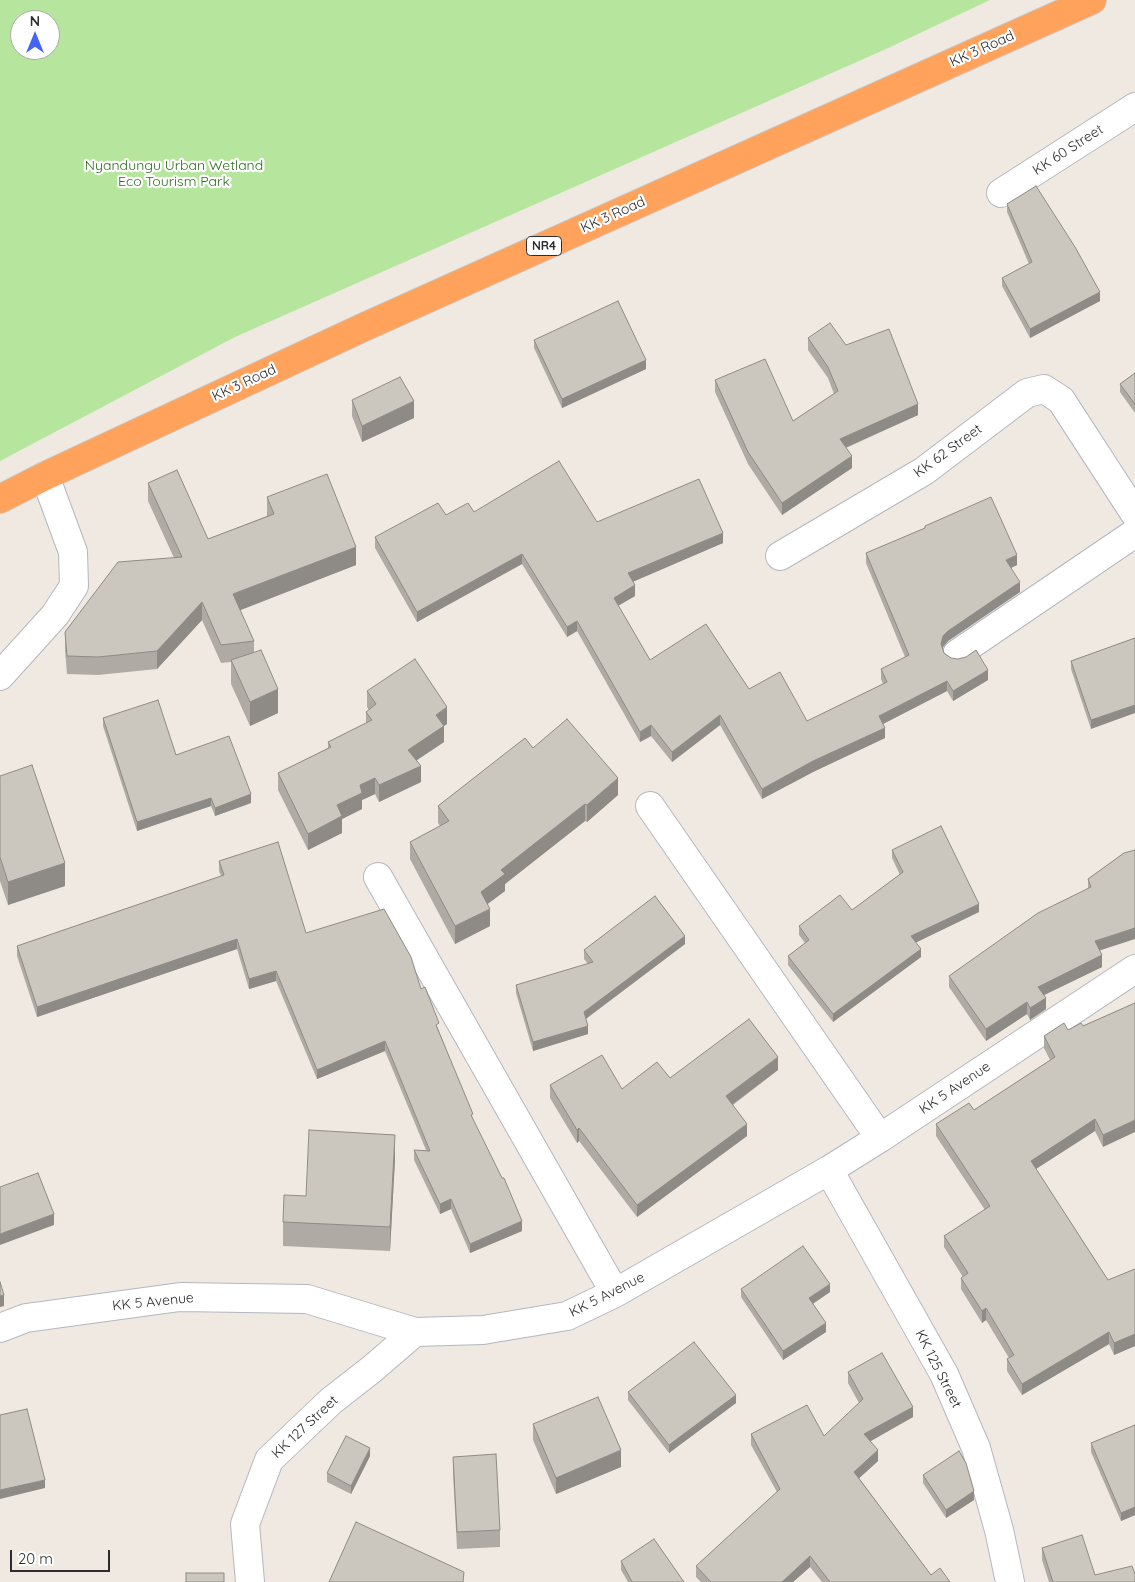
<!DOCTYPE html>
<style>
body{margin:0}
#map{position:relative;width:1135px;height:1582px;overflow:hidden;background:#efe9e1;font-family:Quicksand,sans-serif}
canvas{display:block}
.north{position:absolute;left:10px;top:10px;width:50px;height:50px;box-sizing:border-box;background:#fff;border:1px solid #ababab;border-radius:50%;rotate:0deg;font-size:14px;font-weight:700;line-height:20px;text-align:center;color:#2e2e2e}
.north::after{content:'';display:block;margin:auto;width:18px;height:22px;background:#4264fb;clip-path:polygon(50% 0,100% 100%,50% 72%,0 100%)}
.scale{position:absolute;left:10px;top:1550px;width:100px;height:22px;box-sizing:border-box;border:2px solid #2e2e2e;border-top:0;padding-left:6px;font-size:15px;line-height:18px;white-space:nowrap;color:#2e2e2e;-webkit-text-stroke:4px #fff;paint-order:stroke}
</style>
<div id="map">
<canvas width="1135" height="1582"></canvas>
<div class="north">N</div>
<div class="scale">20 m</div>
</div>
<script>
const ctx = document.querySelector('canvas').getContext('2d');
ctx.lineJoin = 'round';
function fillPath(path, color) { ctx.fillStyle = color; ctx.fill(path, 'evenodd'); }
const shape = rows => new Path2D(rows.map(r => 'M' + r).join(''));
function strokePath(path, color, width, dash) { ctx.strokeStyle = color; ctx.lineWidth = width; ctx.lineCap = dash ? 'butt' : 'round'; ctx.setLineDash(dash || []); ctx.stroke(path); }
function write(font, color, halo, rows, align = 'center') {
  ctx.font = font + ' Quicksand,sans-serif'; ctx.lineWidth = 4.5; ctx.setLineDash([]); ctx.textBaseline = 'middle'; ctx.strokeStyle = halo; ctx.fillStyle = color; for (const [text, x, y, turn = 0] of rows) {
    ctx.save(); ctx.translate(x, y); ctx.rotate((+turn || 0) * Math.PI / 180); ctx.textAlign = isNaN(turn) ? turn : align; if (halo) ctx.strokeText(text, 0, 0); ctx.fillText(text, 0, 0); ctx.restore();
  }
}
const green = shape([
 [0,0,990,0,886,49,235,337,0,461],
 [20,20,50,20,50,50,20,50]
]);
const street = shape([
 [1001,193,1135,107],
 [780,556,924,471,1027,393,1044,389,1061,400,1135,514],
 [957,654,1135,533],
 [0,676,55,615,74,586,73,552,45,476],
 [650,806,880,1138],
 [378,877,615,1293],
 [829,1170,944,1374,976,1448,999,1530,1010,1582],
 [0,1328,26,1318,180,1297,307,1299,415,1332,483,1330,567,1316,615,1293,829,1170,880,1138,1135,969],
 [250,1582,245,1524,269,1460,331,1401,372,1369,415,1332]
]);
const highway = shape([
 [0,499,45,476,362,328,1092,0]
]);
const wall = shape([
 [1007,204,1100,301,1030,338,1002,286,1002,278,1029,264,1007,212],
 [808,338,846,345,918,415,846,448,852,468,782,515,748,464,715,392,715,380,793,421,834,394,828,378,808,350],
 [534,340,646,369,562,408,534,348],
 [1135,373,1135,413,1120,392,1120,384],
 [352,400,414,418,362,442,352,416],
 [148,483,208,539,267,516,267,497,356,565,240,610,254,641,254,652,278,713,250,726,231,684,231,662,221,663,202,620,157,669,98,675,67,674,65,650,65,632,174,558,148,501],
 [474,512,597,522,723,543,633,581,635,596,618,606,650,660,749,689,807,721,883,684,881,679,881,669,905,657,866,563,866,553,925,528,925,526,1017,565,1011,568,1020,592,948,641,943,647,943,648,944,653,951,658,988,680,953,701,947,691,883,724,885,738,813,772,762,799,720,725,672,762,651,736,640,742,577,631,567,637,522,564,417,622,375,548,375,537,446,515],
 [1135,638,1091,729,1071,669,1071,661],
 [367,691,447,724,444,726,444,742,417,760,421,782,379,802,375,794,362,800,362,809,342,819,342,833,308,850,278,790,278,773,328,748,328,742,366,723,366,712,369,710,367,707],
 [103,718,176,755,251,803,215,816,211,806,137,831,103,726],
 [533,748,618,795,587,822,585,821,505,884,505,891,487,904,490,926,455,944,410,859,410,842,440,826,438,823,438,806],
 [0,776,65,886,8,905,0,881],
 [892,850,979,912,916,942,921,957,833,1022,788,965,788,956,805,943,799,935,799,926,852,910,900,875,892,858],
 [1124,853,1100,951,1102,967,1044,995,1046,1009,1030,1020,1027,1014,986,1041,949,987,949,976,1088,888,1088,879],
 [219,861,306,933,421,989,439,1031,473,1119,522,1231,470,1253,451,1209,440,1214,414,1160,414,1150,426,1150,385,1051,317,1079,276,981,249,989,237,949,37,1017,17,956,17,946,221,876,219,871],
 [685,944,586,1019,588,1034,533,1051,516,993,516,985,588,964,584,959,584,950],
 [1135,1003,1103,1147,1095,1131,1036,1169,1108,1280,1135,1269,1135,1346,1114,1355,1109,1344,1022,1395,1007,1371,1007,1359,1009,1358,986,1320,982,1323,961,1289,961,1278,963,1277,944,1247,944,1236,985,1210,936,1136,936,1124,974,1110,1050,1060,1044,1048,1044,1036,1083,1026],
 [778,1070,733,1105,747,1136,637,1217,579,1141,577,1143,550,1098,550,1085,622,1089,670,1078],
 [395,1159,390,1251,283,1246,283,1222,306,1196],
 [741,1289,830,1292,813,1304,826,1332,783,1360,741,1297],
 [848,1372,913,1417,870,1441,878,1461,859,1478,931,1575,950,1582,822,1582,810,1567,793,1582,701,1582,696,1577,696,1566,777,1492,751,1445,751,1434,824,1436,859,1403,848,1383],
 [628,1392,736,1403,669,1453,628,1400],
 [533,1424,621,1467,556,1494,533,1440],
 [1135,1425,1135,1515,1121,1521,1091,1452,1091,1443],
 [370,1456,351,1494,327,1482,327,1473],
 [453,1457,500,1530,500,1547,457,1549,453,1473],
 [923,1475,974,1500,946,1518,923,1483],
 [1042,1548,1095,1575,1135,1582,1049,1582,1042,1560],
 [621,1561,684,1582,628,1582,621,1570]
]);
const shadedWall = shape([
 [1100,292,1100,301,1030,338,1030,329],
 [646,360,646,369,562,408,562,399],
 [414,401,414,418,362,442,362,426],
 [918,404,918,415,840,450,840,439],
 [852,456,852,468,782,515,782,503],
 [723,533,723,543,628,584,628,573],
 [356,547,356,565,233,613,233,594],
 [522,554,522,564,417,622,417,612],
 [1017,555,1017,565,1006,570,1006,560],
 [1020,582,1020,592,948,641,943,647,941,655,941,644,943,636,948,631],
 [635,585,635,596,614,608,614,598],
 [202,602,202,620,157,669,157,651],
 [577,621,577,631,567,637,567,627],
 [988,670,988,680,953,701,953,691],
 [947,681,947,691,879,726,879,716],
 [278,689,278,713,250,726,250,702],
 [1135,705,1135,713,1091,729,1091,720],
 [447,707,447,724,438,730,444,726,444,742,408,766,408,750,436,715],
 [720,715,720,725,672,762,672,752],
 [651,725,651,736,640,742,640,732],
 [885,728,885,738,813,772,762,799,762,789,813,761],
 [421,766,421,782,379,802,379,785],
 [375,778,375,794,362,800,362,809,342,819,342,833,308,850,308,834,337,805,360,785],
 [618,778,618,795,587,822,587,805],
 [251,794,251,803,215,816,215,808],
 [211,798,211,806,137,831,137,822],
 [585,804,585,821,505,884,505,891,481,909,481,892,501,870],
 [65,863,65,886,8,905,8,882],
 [979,904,979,912,911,945,911,936],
 [490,909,490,926,455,944,455,926],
 [1135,928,1135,939,1095,952,1095,941],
 [685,936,685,944,584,1020,584,1012],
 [237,939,237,949,37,1017,37,1007],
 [921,949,921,957,833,1022,833,1014],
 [1102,955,1102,967,1038,998,1038,987],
 [276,971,276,981,249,989,249,979],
 [1046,998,1046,1009,1030,1020,1030,1008],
 [1027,1002,1027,1014,986,1041,986,1029],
 [588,1026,588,1034,533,1051,533,1042],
 [385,1041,385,1051,317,1079,317,1070],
 [778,1057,778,1070,726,1109,726,1096],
 [1095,1119,1095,1131,1031,1172,1031,1161],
 [1135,1120,1135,1132,1103,1147,1103,1135],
 [747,1124,747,1136,637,1217,637,1205],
 [579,1128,579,1141,577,1143,577,1130],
 [395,1135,395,1159,390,1251,390,1227],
 [451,1199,451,1209,440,1214,440,1204],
 [54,1214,54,1225,0,1245,0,1234],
 [522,1221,522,1231,470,1253,470,1244],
 [830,1284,830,1292,809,1306,809,1298],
 [4,1295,4,1306,0,1307,0,1296],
 [986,1308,986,1320,982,1323,982,1311],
 [826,1323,826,1332,783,1360,783,1351],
 [1109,1332,1109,1344,1022,1395,1022,1384],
 [1135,1334,1135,1346,1114,1355,1114,1343],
 [736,1395,736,1403,669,1453,669,1445],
 [913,1407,913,1417,864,1445,864,1434],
 [370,1448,370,1456,351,1494,351,1486],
 [621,1450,621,1467,556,1494,556,1478],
 [878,1450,878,1461,854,1483,854,1472],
 [45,1480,45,1488,0,1499,0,1490],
 [974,1491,974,1500,946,1518,946,1510],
 [1135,1507,1135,1515,1121,1521,1121,1513],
 [810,1556,810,1567,793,1582,782,1582]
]);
const building = shape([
 [1036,186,1075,247,1100,292,1030,329,1002,278,1032,262,1007,204,1036,186],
 [618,301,646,360,562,399,534,340,618,301],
 [830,323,846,345,889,329,918,404,840,439,852,456,782,503,748,452,715,380,765,359,793,421,838,391,828,367,808,338,830,323],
 [1135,373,1135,404,1120,384,1135,373],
 [400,377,414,401,362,426,352,400,400,377],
 [559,461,597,522,699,479,723,533,628,573,635,585,614,598,650,660,706,624,749,689,780,672,807,721,887,682,881,669,909,655,866,553,925,528,925,526,991,497,1017,555,1006,560,1020,582,948,631,943,636,941,644,944,653,951,658,958,659,966,657,976,650,988,670,953,691,947,681,879,716,885,728,813,761,762,789,720,715,672,752,651,725,640,732,577,621,567,627,522,554,417,612,375,537,438,503,446,515,468,503,474,512,559,461],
 [177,470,208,539,274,514,267,497,327,474,356,547,233,594,254,641,221,645,202,602,157,651,98,657,67,656,65,632,118,562,182,557,148,483,177,470],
 [1135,638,1135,705,1091,720,1071,661,1135,638],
 [261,650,278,689,250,702,231,660,261,650],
 [415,659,447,707,436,715,444,726,408,750,421,766,379,785,375,778,360,785,362,793,337,805,342,816,308,834,278,773,331,747,328,742,372,720,366,712,376,704,367,691,415,659],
 [158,700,176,755,229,736,251,794,215,808,211,798,137,822,103,718,158,700],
 [567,719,618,778,587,805,585,804,501,870,505,874,481,892,490,909,455,926,410,842,449,821,438,806,525,738,533,748,567,719],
 [32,765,65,863,8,882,0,857,0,776,32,765],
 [941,826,979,904,911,936,921,949,833,1014,788,956,809,940,799,926,840,895,852,910,903,872,892,850,941,826],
 [278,842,306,933,384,909,411,957,421,989,425,987,439,1023,436,1025,473,1114,471,1115,502,1178,504,1178,522,1221,470,1244,451,1199,440,1204,414,1150,430,1151,385,1041,317,1070,276,971,249,979,237,939,37,1007,17,946,224,875,219,861,278,842],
 [1135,850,1135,928,1095,941,1102,955,1038,987,1046,998,1030,1008,1027,1002,986,1029,949,976,1038,913,1091,887,1088,879,1124,853,1135,850],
 [655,896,685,936,584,1012,588,1026,533,1042,516,985,593,962,584,950,655,896],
 [1135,1003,1135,1120,1103,1135,1095,1119,1031,1161,1108,1280,1135,1269,1135,1334,1114,1343,1109,1332,1022,1384,1007,1359,1014,1355,986,1308,982,1311,961,1278,968,1273,944,1236,990,1206,936,1124,969,1103,974,1110,1055,1057,1044,1036,1064,1023,1068,1030,1081,1023,1083,1026,1135,1003],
 [749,1019,778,1057,726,1096,747,1124,637,1205,579,1128,577,1130,550,1085,602,1055,622,1089,657,1062,670,1078,749,1019],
 [309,1130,395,1135,390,1227,283,1222,284,1195,306,1196,309,1130],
 [38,1173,54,1214,0,1234,0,1187,38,1173],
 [803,1246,830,1284,809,1298,826,1323,783,1351,741,1289,803,1246],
 [0,1282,4,1295,0,1296,0,1282],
 [694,1342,736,1395,669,1445,628,1392,694,1342],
 [882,1353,913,1407,864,1434,878,1450,854,1472,931,1575,940,1568,950,1582,830,1582,810,1556,782,1582,711,1582,696,1566,780,1489,751,1434,807,1405,824,1436,863,1399,848,1372,882,1353],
 [598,1397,621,1450,556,1478,533,1424,598,1397],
 [27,1409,45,1480,0,1490,0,1415,27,1409],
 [1135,1425,1135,1507,1121,1513,1091,1443,1135,1425],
 [346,1436,370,1448,351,1486,327,1473,346,1436],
 [959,1451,966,1463,974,1491,946,1510,923,1475,959,1451],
 [496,1454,500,1530,457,1532,453,1457,496,1454],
 [356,1522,464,1572,463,1582,329,1582,356,1522],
 [1082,1535,1095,1575,1132,1566,1135,1574,1135,1582,1053,1582,1042,1548,1082,1535],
 [654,1539,684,1582,632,1582,621,1561,654,1539],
 [186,1573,224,1573,224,1582,186,1582,186,1573]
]);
const shields = [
 [544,246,35]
];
const shieldNames = [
 ["NR4",544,246]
];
const streetNames = [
 ["KK 3 Road",982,49,-24],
 ["KK 60 Street",1068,150,-33],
 ["KK 3 Road",613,215,-24],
 ["KK 3 Road",244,383,-25],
 ["KK 62 Street",948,451,-36],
 ["KK 5 Avenue",955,1088,-34],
 ["KK 5 Avenue",607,1295,-27],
 ["KK 5 Avenue",153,1302,-6],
 ["KK 125 Street",938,1369,63],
 ["KK 127 Street",305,1427,-43]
];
const parkNames = [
 ["Nyandungu Urban Wetland",174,166],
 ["Eco Tourism Park",174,182]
];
fillPath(green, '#b6e59e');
strokePath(street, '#b4b7c1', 30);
strokePath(highway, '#c9c9c9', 30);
strokePath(street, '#fff', 28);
strokePath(highway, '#ffa35c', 28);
fillPath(wall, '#afaba4');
fillPath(shadedWall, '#8e8b86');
fillPath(building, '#cbc7bf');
strokePath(building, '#8e8b86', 1);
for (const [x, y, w] of shields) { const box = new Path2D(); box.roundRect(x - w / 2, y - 9.5, w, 19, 4); ctx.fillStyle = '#fff'; ctx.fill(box); strokePath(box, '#2e2e2e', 1); }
write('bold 12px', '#2e2e2e', null, shieldNames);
write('14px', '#2e2e2e', '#fff', streetNames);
write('14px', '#2c6e1b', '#fff', parkNames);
</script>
